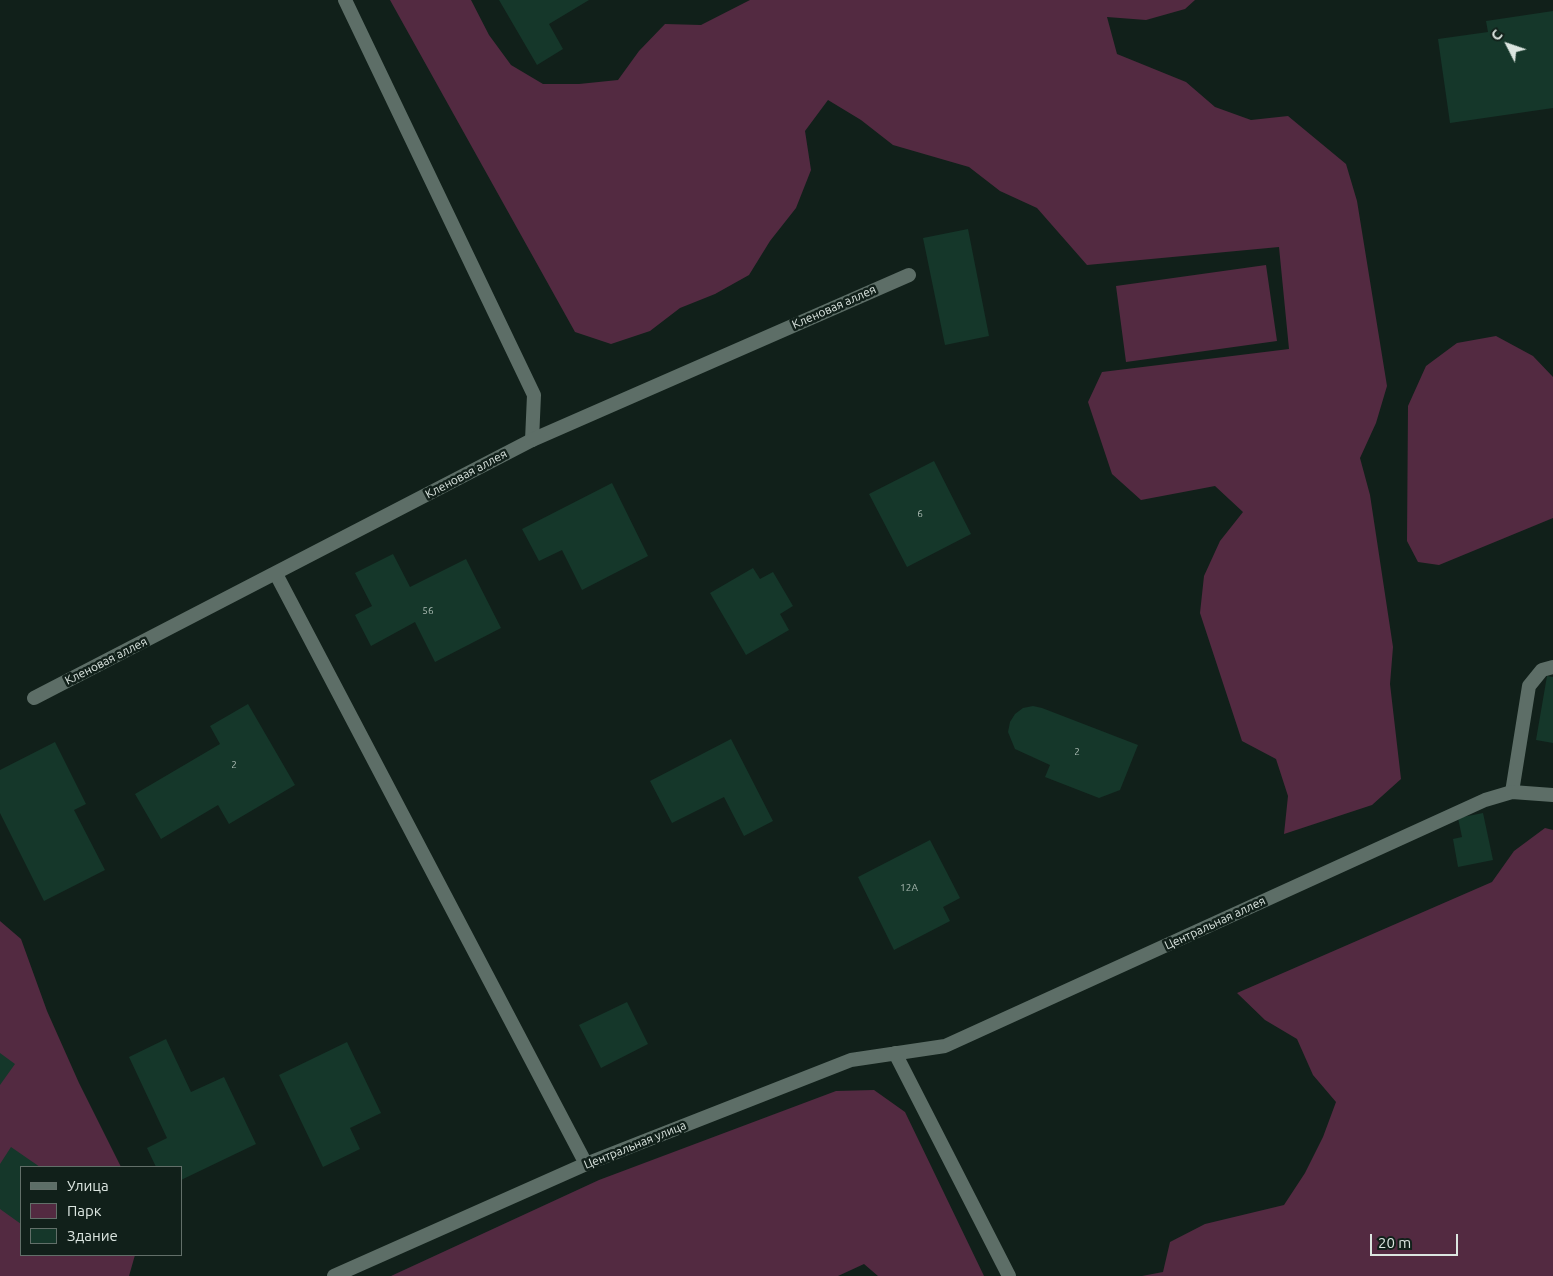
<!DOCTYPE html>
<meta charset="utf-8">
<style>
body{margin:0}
#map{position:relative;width:1553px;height:1276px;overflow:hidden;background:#11201a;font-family:Ubuntu,sans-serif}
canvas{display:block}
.legend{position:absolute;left:20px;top:1166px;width:162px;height:90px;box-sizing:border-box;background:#11201a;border:1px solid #626f69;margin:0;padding:6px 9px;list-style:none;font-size:15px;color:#dbe5e0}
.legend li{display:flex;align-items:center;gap:10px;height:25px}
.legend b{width:25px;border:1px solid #626f69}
.north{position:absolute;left:1483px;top:20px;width:50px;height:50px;-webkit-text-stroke:4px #11201a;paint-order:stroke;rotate:311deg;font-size:14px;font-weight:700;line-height:20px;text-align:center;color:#dbe5e0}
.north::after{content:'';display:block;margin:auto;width:18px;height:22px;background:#dbe5e0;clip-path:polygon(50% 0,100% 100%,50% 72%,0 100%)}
.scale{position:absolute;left:1370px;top:1234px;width:88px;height:22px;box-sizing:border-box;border:2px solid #dbe5e0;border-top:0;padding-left:6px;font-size:15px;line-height:18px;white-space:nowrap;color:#dbe5e0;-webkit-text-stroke:4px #11201a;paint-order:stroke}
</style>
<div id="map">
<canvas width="1553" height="1276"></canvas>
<ul class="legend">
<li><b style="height:6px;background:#5d6e67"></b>Улица</li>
<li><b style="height:14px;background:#532a41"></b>Парк</li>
<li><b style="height:14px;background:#15372a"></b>Здание</li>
</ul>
<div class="north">С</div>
<div class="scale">20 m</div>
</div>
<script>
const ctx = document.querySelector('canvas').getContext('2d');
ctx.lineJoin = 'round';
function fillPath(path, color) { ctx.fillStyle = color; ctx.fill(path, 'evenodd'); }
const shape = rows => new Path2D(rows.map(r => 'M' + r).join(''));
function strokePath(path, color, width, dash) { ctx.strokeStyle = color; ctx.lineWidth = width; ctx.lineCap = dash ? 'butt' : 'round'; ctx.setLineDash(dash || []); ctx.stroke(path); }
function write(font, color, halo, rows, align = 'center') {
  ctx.font = font + ' Ubuntu,sans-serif'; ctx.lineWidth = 5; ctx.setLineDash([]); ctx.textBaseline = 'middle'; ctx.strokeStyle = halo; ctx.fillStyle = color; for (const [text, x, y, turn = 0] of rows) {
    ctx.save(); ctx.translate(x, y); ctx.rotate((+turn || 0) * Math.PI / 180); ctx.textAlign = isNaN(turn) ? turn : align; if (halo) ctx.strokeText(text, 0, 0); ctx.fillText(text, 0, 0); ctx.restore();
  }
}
const green = shape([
 [390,0,471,0,489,35,511,65,543,84,579,84,618,80,639,51,665,24,701,25,750,0,1195,0,1185,9,1146,20,1107,17,1117,54,1186,82,1215,107,1251,120,1288,116,1346,164,1357,201,1387,386,1376,423,1360,458,1370,495,1393,647,1390,684,1401,779,1372,805,1284,834,1288,796,1276,759,1242,741,1200,613,1204,576,1220,541,1243,512,1215,486,1141,500,1112,474,1088,402,1102,372,1289,349,1279,247,1087,265,1037,208,1000,191,969,167,893,145,861,120,828,100,805,131,811,170,796,208,770,241,749,275,715,294,680,308,650,331,611,344,575,332],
 [1266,265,1277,341,1126,362,1116,286],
 [1496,336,1533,356,1553,377,1553,518,1439,565,1418,562,1407,541,1408,406,1426,366,1457,343],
 [1545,828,1553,830,1553,1276,1142,1276,1163,1272,1170,1242,1205,1224,1284,1205,1305,1173,1323,1137,1336,1102,1313,1075,1297,1039,1265,1020,1237,993,1492,882,1514,851],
 [0,921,21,939,47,1011,79,1083,121,1167,21,1167,21,1255,135,1255,129,1276,0,1276],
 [874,1090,905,1112,984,1276,878,1276,864,1264,838,1276,391,1276,599,1180,836,1091]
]);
const building = shape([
 [499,0,589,0,549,24,563,49,537,65],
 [1553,11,1553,108,1450,123,1438,39,1488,32,1486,21],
 [968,229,989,336,945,345,923,238],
 [934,461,971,534,907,567,869,494],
 [612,483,648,556,582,590,562,550,539,561,522,529],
 [393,554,410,587,466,559,501,628,435,662,415,622,371,646,355,615,372,606,355,573],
 [753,568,760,579,773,572,793,606,780,614,789,630,746,655,710,593],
 [1547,676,1553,677,1553,743,1536,740],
 [248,704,295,785,229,824,218,805,161,839,135,794,220,744,210,726],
 [1033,706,1042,708,1138,745,1120,790,1099,798,1045,777,1050,765,1015,749,1008,732,1010,722,1015,714,1023,708],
 [731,739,773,821,744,836,724,797,672,823,650,781],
 [55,742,86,804,74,810,105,870,44,901,0,813,0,770],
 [1483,813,1493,860,1458,867,1453,839,1462,837,1458,818],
 [930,840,960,898,943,907,950,921,894,950,858,877],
 [627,1002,648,1044,601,1068,579,1025],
 [166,1039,191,1092,224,1077,256,1144,181,1180,181,1167,156,1167,147,1148,167,1138,129,1057],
 [347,1042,381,1113,350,1128,360,1149,323,1167,279,1075],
 [0,1053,15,1064,0,1085],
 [11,1147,40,1167,21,1167,21,1224,0,1209,0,1164]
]);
const service = shape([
 [345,0,534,395,532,440],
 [1512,792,1529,686,1542,670,1553,667]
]);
const minor = shape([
 [276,574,586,1164],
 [34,698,532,440,909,275],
 [895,1053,1009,1276],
 [334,1276,586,1164,851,1060,945,1046,1485,800,1512,792,1553,795]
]);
const numberNames = [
 ["6",920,514],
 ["56",428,611],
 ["2",1077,752],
 ["2",234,765],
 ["12А",909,888]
];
const streetNames = [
 ["Кленовая аллея",834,307,-24],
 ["Кленовая аллея",466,474,-28],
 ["Кленовая аллея",106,661,-27],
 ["Центральная аллея",1215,923,-25],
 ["Центральная улица",635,1145,-22]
];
fillPath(green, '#532a41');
fillPath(building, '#15372a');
strokePath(service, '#5d6e67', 14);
strokePath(minor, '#5d6e67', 14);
write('10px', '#aabab2', null, numberNames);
write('12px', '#dbe5e0', '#11201a', streetNames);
</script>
